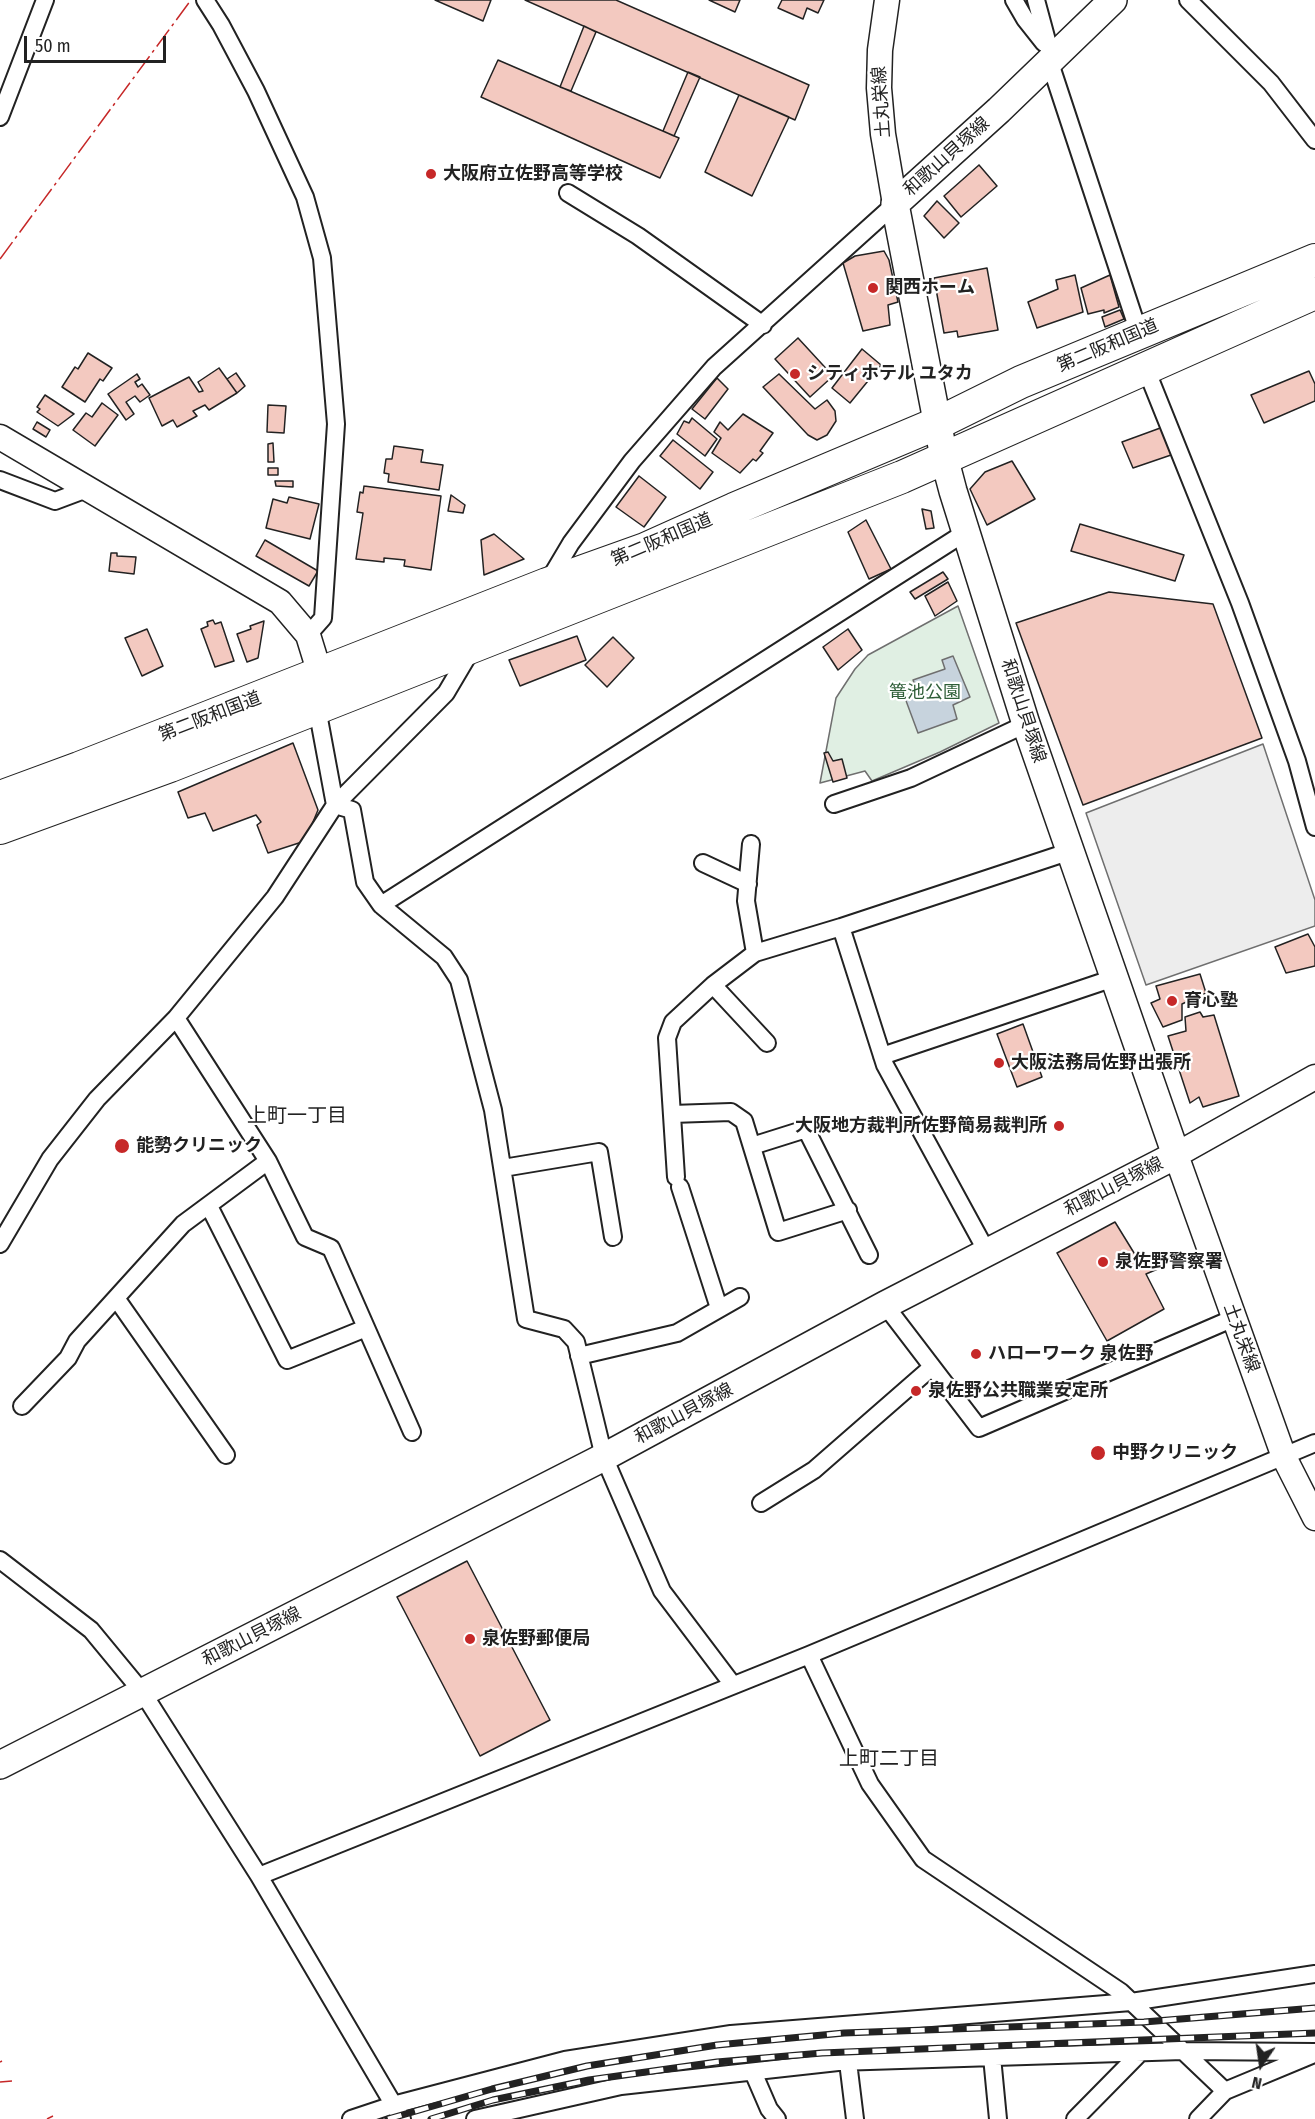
<!DOCTYPE html>
<meta charset="utf-8">
<style>
body{margin:0}
#map{position:relative;width:1315px;height:2119px;overflow:hidden;background:#fff;font-family:"Fira Sans Condensed",sans-serif}
canvas{display:block}
.north{position:absolute;left:1231px;top:2035px;width:60px;height:60px;-webkit-text-stroke:4px #fff;paint-order:stroke;rotate:193deg;font-size:16px;font-weight:700;line-height:24px;text-align:center;color:#222}
.north::after{content:'';display:block;margin:auto;width:21px;height:27px;background:#222;clip-path:polygon(50% 0,100% 100%,50% 72%,0 100%)}
.scale{position:absolute;left:24px;top:36px;width:142px;height:27px;box-sizing:border-box;border:3px solid #222;border-top:0;padding-left:8px;font-size:18px;line-height:21px;white-space:nowrap;color:#222;-webkit-text-stroke:4px #fff;paint-order:stroke}
</style>
<div id="map">
<canvas width="1315" height="2119"></canvas>
<div class="north">N</div>
<div class="scale">50 m</div>
</div>
<script>
const ctx = document.querySelector('canvas').getContext('2d');
ctx.lineJoin = 'round';
function fillPath(path, color) { ctx.fillStyle = color; ctx.fill(path, 'evenodd'); }
const shape = rows => new Path2D(rows.map(r => 'M' + r).join(''));
function strokePath(path, color, width, dash) { ctx.strokeStyle = color; ctx.lineWidth = width; ctx.lineCap = dash ? 'butt' : 'round'; ctx.setLineDash(dash || []); ctx.stroke(path); }
function write(font, color, halo, rows, align = 'center') {
  ctx.font = font + ' "Fira Sans Condensed","Noto Sans JP",sans-serif'; ctx.lineWidth = 4.5; ctx.setLineDash([]); ctx.textBaseline = 'middle'; ctx.strokeStyle = halo; ctx.fillStyle = color; for (const [text, x, y, turn = 0] of rows) {
    ctx.save(); ctx.translate(x, y); ctx.rotate((+turn || 0) * Math.PI / 180); ctx.textAlign = isNaN(turn) ? turn : align; if (halo) ctx.strokeText(text, 0, 0); ctx.fillText(text, 0, 0); ctx.restore();
  }
}
const green = shape([
 [958,606,999,723,940,752,872,781,865,771,820,783,836,698,855,669,868,655,958,606]
]);
const parking = shape([
 [1263,744,1315,900,1315,926,1146,985,1086,813,1263,744]
]);
const water = shape([
 [953,656,970,697,953,705,957,719,918,733,905,698,918,692,913,680,945,669,942,660,953,656]
]);
const building = shape([
 [435,0,491,0,483,21,435,0],
 [525,0,616,0,809,85,795,120,525,0],
 [709,0,740,0,735,12,709,0],
 [782,0,824,0,818,13,807,8,803,19,778,8,782,0],
 [584,26,596,32,571,91,560,87,584,26],
 [498,60,679,138,660,178,481,97,498,60],
 [688,72,700,77,674,136,663,131,688,72],
 [739,95,789,117,752,196,705,172,739,95],
 [979,165,997,186,961,217,944,196,979,165],
 [937,201,959,223,944,238,924,216,937,201],
 [884,251,889,260,898,302,888,305,890,325,863,331,843,263,855,256,884,251],
 [987,268,998,330,958,337,957,331,944,333,934,278,987,268],
 [1075,275,1083,312,1037,328,1028,302,1058,289,1056,280,1075,275],
 [1110,275,1119,307,1104,313,1104,310,1088,314,1081,288,1110,275],
 [1120,310,1124,319,1105,327,1102,317,1120,310],
 [798,338,833,376,810,397,775,359,798,338],
 [862,349,881,365,850,403,832,388,862,349],
 [88,353,112,368,103,381,100,379,85,402,62,387,75,367,78,369,88,353],
 [219,368,237,393,209,410,205,405,193,411,197,416,177,427,173,420,162,426,149,398,189,377,199,392,203,391,198,382,219,368],
 [1309,371,1315,384,1315,401,1264,423,1251,395,1309,371],
 [236,373,245,386,237,393,227,379,236,373],
 [137,374,140,379,135,382,138,387,142,384,150,395,140,402,135,396,126,402,134,414,126,420,108,394,137,374],
 [779,374,815,409,827,400,835,411,836,421,827,435,817,440,808,435,763,387,779,374],
 [717,378,728,389,705,419,692,409,717,378],
 [45,395,74,414,58,426,37,412,40,409,37,407,45,395],
 [102,403,118,415,95,446,73,430,86,413,92,417,102,403],
 [268,405,286,406,284,433,267,432,268,405],
 [743,414,773,433,760,451,763,453,756,461,753,459,740,473,712,453,721,438,714,432,720,422,728,430,743,414],
 [692,418,717,439,705,456,677,434,684,421,689,423,692,418],
 [37,422,50,430,46,437,33,429,37,422],
 [1163,427,1174,454,1133,468,1122,442,1163,427],
 [673,440,713,472,700,489,660,456,673,440],
 [273,443,274,462,268,462,268,444,273,443],
 [394,446,423,450,421,462,443,465,439,490,388,482,389,474,384,473,386,459,392,459,394,446],
 [1012,461,1035,499,987,525,970,489,985,472,1012,461],
 [268,468,278,468,278,475,268,475,268,468],
 [639,476,666,497,644,527,616,507,639,476],
 [275,481,293,481,293,487,276,486,275,481],
 [364,486,441,496,431,570,404,566,405,560,384,558,384,562,356,559,363,513,357,512,360,492,363,493,364,486],
 [451,495,465,505,463,513,448,511,451,495],
 [289,497,319,504,310,539,266,528,273,499,287,503,289,497],
 [922,509,931,511,934,528,926,529,922,509],
 [866,520,891,569,869,579,848,532,866,520],
 [1080,524,1184,555,1175,581,1071,551,1080,524],
 [494,534,524,559,484,575,481,540,494,534],
 [265,540,318,571,309,586,256,556,265,540],
 [111,553,117,553,117,556,136,557,134,574,109,571,111,553],
 [943,572,948,579,915,599,910,592,943,572],
 [948,582,957,601,935,616,925,596,948,582],
 [1109,592,1213,604,1262,738,1083,805,1016,623,1109,592],
 [213,620,215,624,221,622,234,661,215,667,201,629,208,626,207,622,213,620],
 [264,621,258,658,247,662,237,634,251,629,250,626,264,621],
 [147,629,163,666,142,676,125,638,147,629],
 [848,629,862,650,838,670,823,647,848,629],
 [577,636,586,660,520,686,509,660,577,636],
 [613,637,634,658,607,687,585,665,613,637],
 [293,743,318,810,305,841,268,853,257,825,261,822,256,815,213,831,205,813,188,818,178,792,293,743],
 [828,752,833,761,842,759,847,778,833,782,824,753,828,752],
 [1308,934,1315,947,1315,966,1286,973,1275,947,1308,934],
 [1200,974,1206,993,1182,1004,1182,1020,1163,1027,1151,1003,1160,999,1156,986,1200,974],
 [1200,1012,1203,1017,1214,1015,1239,1096,1203,1107,1199,1097,1190,1103,1168,1036,1186,1031,1185,1017,1200,1012],
 [1023,1024,1042,1077,1017,1087,997,1034,1023,1024],
 [1115,1222,1139,1261,1152,1254,1160,1268,1146,1274,1164,1309,1107,1341,1057,1253,1115,1222],
 [467,1561,550,1720,480,1756,397,1597,467,1561]
]);
const street = shape([
 [205,0,221,25,256,91,305,197,322,258,336,424,323,618,308,635],
 [1014,0,1025,19,1044,43],
 [1036,0,1049,48,1049,60,1139,333],
 [1188,0,1271,83,1315,140],
 [0,117,45,0],
 [568,193,638,236,763,325],
 [1146,369,1240,603,1297,761,1315,827],
 [0,480,55,501,87,489],
 [549,580,571,543,632,461,714,367,895,204],
 [472,649,446,693,335,805,352,810,365,882,381,905,444,957,459,980,493,1110,526,1319,564,1329,576,1342,604,1457,662,1591,733,1685],
 [834,804,911,778,1026,724],
 [751,844,746,901,755,953],
 [703,863,748,884],
 [381,905,966,532],
 [841,927,885,1065,987,1252],
 [176,1018,268,1161,305,1237,331,1248,412,1432],
 [767,1043,713,985,755,953,841,927,1071,851],
 [882,1056,1114,978],
 [672,1114,731,1112,744,1121,778,1232,848,1210],
 [752,1146,806,1129,869,1255],
 [503,1168,599,1152,613,1237],
 [676,1177,667,1038,673,1022,713,985],
 [680,1187,719,1308],
 [209,1206,287,1360,366,1328],
 [0,1244,50,1159,97,1099,176,1018,275,897,335,805,317,708],
 [116,1298,226,1455],
 [885,1305,979,1428,1234,1318],
 [579,1356,677,1333,740,1297],
 [22,1406,68,1358,77,1341,183,1224,268,1161],
 [761,1503,814,1470,932,1367],
 [0,1560,91,1630,143,1693,259,1876,402,2119],
 [809,1655,870,1784,923,1859,1121,1992,1225,2091,1314,2054],
 [259,1876,809,1655,1315,1443],
 [992,2057,998,2119],
 [848,2062,855,2119],
 [753,2072,769,2109,777,2119],
 [351,2119,393,2105,565,2060,731,2034,1131,2002,1315,1974],
 [475,2119,621,2086,838,2062,1183,2051,1315,2052],
 [1075,2119,1140,2053],
 [1198,2119,1225,2091]
]);
const secondary = shape([
 [887,0,880,50,879,88,883,134,895,204],
 [0,437,280,602,308,635,320,674,319,689],
 [1315,1077,1176,1155,1284,1457,1315,1518]
]);
const primary = shape([
 [0,1765,604,1457,885,1305,1176,1155,1026,724,953,491,944,457,895,204,999,110,1113,0]
]);
const highway = shape([
 [0,797,79,768,547,584,645,549,734,509,938,423,1021,382,1315,260],
 [0,828,170,766,317,708,902,477,1315,293]
]);
const rail = shape([
 [388,2119,492,2089,587,2066,717,2045,844,2033,1144,2022,1315,2008],
 [431,2119,493,2100,589,2080,717,2062,822,2053,1315,2033]
]);
const power = shape([
 [0,259,191,0],
 [0,2062,2,2061],
 [0,2082,12,2081],
 [47,2119,53,2116]
]);
const markers = [
 [431,174,6,"#c62828"],
 [873,288,6,"#c62828"],
 [795,374,6,"#c62828"],
 [1172,1001,6,"#c62828"],
 [999,1063,6,"#c62828"],
 [1059,1126,6,"#c62828"],
 [122,1146,8,"#c62828"],
 [1103,1262,6,"#c62828"],
 [976,1354,6,"#c62828"],
 [916,1391,6,"#c62828"],
 [1098,1453,8,"#c62828"],
 [470,1639,6,"#c62828"]
];
const streetNames = [
 ["土丸栄線",882,102,-94],
 ["和歌山貝塚線",947,157,-42],
 ["第二阪和国道",1108,346,-23],
 ["第二阪和国道",662,540,-23],
 ["和歌山貝塚線",1023,711,72],
 ["第二阪和国道",210,717,-21],
 ["和歌山貝塚線",1114,1187,-27],
 ["土丸栄線",1241,1338,70],
 ["和歌山貝塚線",684,1414,-28],
 ["和歌山貝塚線",252,1637,-27]
];
const poiNames = [
 ["大阪府立佐野高等学校",443,174],
 ["関西ホーム",885,288],
 ["シティホテル ユタカ",807,374],
 ["育心塾",1184,1001],
 ["大阪法務局佐野出張所",1011,1063],
 ["大阪地方裁判所佐野簡易裁判所",1047,1126,"right"],
 ["能勢クリニック",136,1146],
 ["泉佐野警察署",1115,1262],
 ["ハローワーク 泉佐野",988,1354],
 ["泉佐野公共職業安定所",928,1391],
 ["中野クリニック",1112,1453],
 ["泉佐野郵便局",482,1639]
];
const parkNames = [
 ["篭池公園",925,693]
];
const neighbourhoodNames = [
 ["上町一丁目",297,1116],
 ["上町二丁目",889,1759]
];
fillPath(green, '#e0efe3');
strokePath(green, '#6f6f6f', 1.5);
fillPath(parking, '#ededed');
strokePath(parking, '#6f6f6f', 1.5);
fillPath(water, '#c7d3dd');
strokePath(water, '#6f6f6f', 1.5);
fillPath(building, '#f3c9c0');
strokePath(building, '#222', 1.5);
strokePath(street, '#222', 20);
strokePath(secondary, '#222', 27);
strokePath(primary, '#222', 30);
strokePath(highway, '#222', 34);
strokePath(street, '#fff', 16);
strokePath(secondary, '#fff', 24);
strokePath(primary, '#fff', 27);
strokePath(highway, '#fff', 32);
strokePath(rail, '#222', 7);
strokePath(rail, '#fff', 4.5, [14]);
strokePath(power, '#c62828', 1.5, [21, 4.5, 3, 4.5]);
for (const [x, y, r, color] of markers) { const dot = new Path2D(); dot.arc(x, y, r, 0, 2 * Math.PI); ctx.fillStyle = color; ctx.fill(dot); strokePath(dot, '#fff', 2); }
write('18px', '#222', '#fff', streetNames);
write('bold 18px', '#222', '#fff', poiNames, 'left');
write('18px', '#2f5e38', '#fff', parkNames);
write('20px', '#222', '#fff', neighbourhoodNames);
</script>
